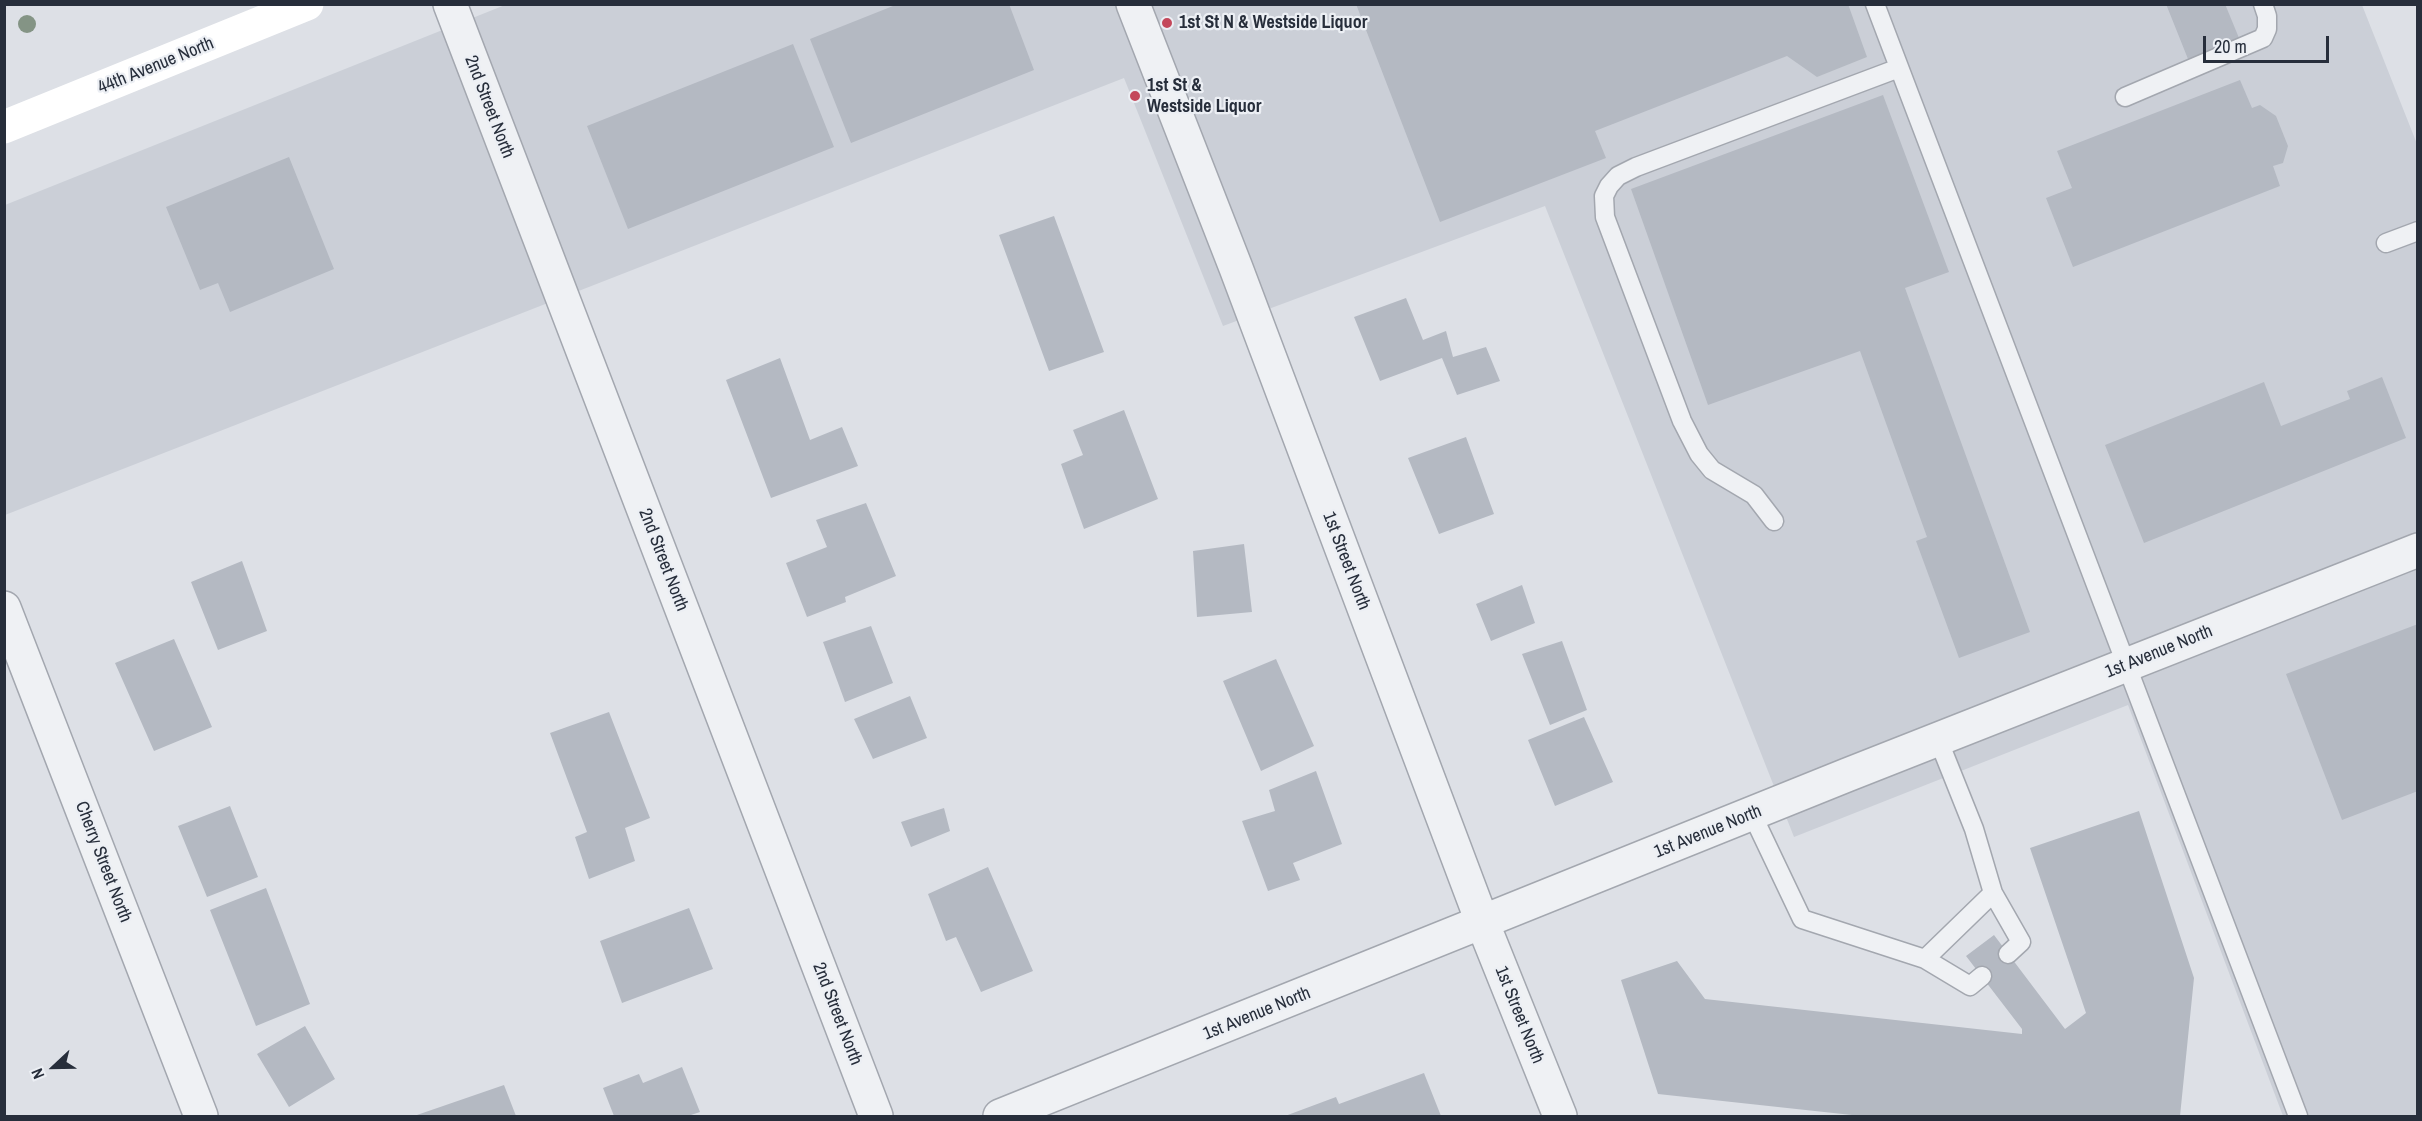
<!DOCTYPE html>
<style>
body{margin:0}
#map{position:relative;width:2422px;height:1121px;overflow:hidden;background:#dde0e6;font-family:"Archivo Narrow",sans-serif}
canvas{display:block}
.frame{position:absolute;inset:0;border:6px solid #272e3b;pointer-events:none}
.north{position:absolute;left:24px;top:1037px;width:60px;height:60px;-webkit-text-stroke:4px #eceff4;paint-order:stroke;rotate:248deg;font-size:16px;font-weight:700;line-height:24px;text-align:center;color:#272e3b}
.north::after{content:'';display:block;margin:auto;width:21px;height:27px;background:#272e3b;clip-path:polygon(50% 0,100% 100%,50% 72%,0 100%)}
.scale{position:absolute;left:2203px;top:36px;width:126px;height:27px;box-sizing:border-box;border:3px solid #272e3b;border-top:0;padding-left:8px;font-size:18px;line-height:21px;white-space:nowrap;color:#272e3b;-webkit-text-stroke:4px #eceff4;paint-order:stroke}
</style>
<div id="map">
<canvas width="2422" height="1121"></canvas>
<div class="frame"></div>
<div class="north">N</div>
<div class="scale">20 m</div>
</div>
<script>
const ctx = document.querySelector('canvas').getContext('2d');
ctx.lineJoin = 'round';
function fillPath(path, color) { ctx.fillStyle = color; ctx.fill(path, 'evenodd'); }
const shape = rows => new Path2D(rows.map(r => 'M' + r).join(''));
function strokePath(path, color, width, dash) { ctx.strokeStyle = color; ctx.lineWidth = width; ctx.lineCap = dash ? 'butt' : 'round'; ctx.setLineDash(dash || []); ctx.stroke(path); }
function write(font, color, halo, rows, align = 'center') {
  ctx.font = font + ' "Archivo Narrow",sans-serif'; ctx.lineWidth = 4.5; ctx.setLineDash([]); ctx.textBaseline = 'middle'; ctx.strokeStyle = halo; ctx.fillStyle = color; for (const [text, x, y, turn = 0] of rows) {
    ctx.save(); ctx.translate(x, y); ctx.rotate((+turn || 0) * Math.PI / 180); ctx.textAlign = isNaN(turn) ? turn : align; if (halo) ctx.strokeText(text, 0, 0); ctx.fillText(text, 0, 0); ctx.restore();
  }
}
const built = shape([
 [505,5,2362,5,2417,144,2417,1116,2283,1116,2128,705,1794,837,1545,206,1223,326,1124,78,5,515,5,205]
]);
const building = shape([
 [898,4,1009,4,1034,70,851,143,810,39],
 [1356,4,1848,4,1867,57,1817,77,1787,56,1595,131,1606,158,1440,222],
 [2166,4,2225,4,2239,38,2188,59],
 [793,44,834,147,628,229,587,126],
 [2240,80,2252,108,2260,105,2276,116,2288,146,2283,163,2273,166,2280,186,2073,267,2046,198,2072,188,2057,151],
 [1883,95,1949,272,1905,288,2030,632,1959,658,1916,541,1927,537,1860,351,1708,405,1631,189],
 [289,157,334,269,230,312,218,283,200,290,166,207],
 [1054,216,1104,352,1049,371,999,235],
 [1406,298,1423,340,1446,331,1453,357,1486,347,1500,381,1457,395,1442,358,1380,381,1354,317],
 [780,358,810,440,842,427,858,466,771,498,726,380],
 [2382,377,2406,438,2144,543,2105,445,2264,382,2281,426,2350,399,2347,391],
 [1124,410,1158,499,1084,529,1061,464,1083,455,1073,430],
 [1466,437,1494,514,1439,534,1408,458],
 [866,503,896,576,845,597,846,602,807,617,786,563,827,547,816,520],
 [1244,544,1252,612,1197,617,1193,551],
 [242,561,267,631,218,650,191,582],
 [1522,585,1535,623,1491,641,1476,604],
 [2418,624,2418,791,2342,820,2286,674],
 [871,626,893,683,845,702,823,642],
 [174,639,212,727,154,751,115,663],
 [1562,641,1587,710,1550,725,1522,654],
 [1276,659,1314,746,1261,771,1223,681],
 [910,696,927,738,873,759,854,719],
 [609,712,650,818,625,828,635,861,589,879,575,837,587,832,550,733],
 [1584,717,1613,782,1555,806,1528,740],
 [1316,771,1342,844,1293,863,1300,880,1268,891,1242,821,1275,811,1269,790],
 [230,806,258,877,207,897,178,826],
 [944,808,950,831,911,847,901,822],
 [2139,811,2194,978,2180,1116,1861,1116,1658,1094,1621,980,1677,961,1705,999,2022,1034,2022,1029,1966,956,1994,935,2065,1029,2086,1013,2030,848],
 [988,867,1033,971,981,992,956,937,946,941,928,894],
 [266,888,310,1004,256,1026,210,910],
 [689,908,713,969,622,1003,600,941],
 [305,1026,335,1079,289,1107,257,1054],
 [682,1067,700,1112,688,1116,614,1116,603,1088,639,1074,643,1083],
 [1424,1073,1441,1116,1285,1116,1336,1097,1339,1104],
 [504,1085,516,1116,414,1116]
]);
const service = shape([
 [1875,4,2298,1116],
 [2125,97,2263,38,2267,29,2267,16,2263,4],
 [2386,243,2418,231],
 [1774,521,1754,495,1712,470,1699,454,1682,421,1605,217,1604,196,1609,186,1618,176,1636,167,1899,68],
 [1938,739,1974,829,1993,893,2021,942,2008,954],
 [1752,814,1802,919,1925,959,1970,986,1982,976],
 [1925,959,1993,893]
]);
const minor = shape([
 [450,4,876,1116],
 [1133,4,1236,268,1483,924,1560,1116],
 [4,608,201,1116],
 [1000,1116,1847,775,2418,550]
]);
const secondary = shape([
 [4,127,307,4]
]);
const trees = [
 [27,24]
];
const markers = [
 [1167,23,6,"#c4485b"],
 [1135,96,6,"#c4485b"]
];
const poiNames = [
 ["1st St N & Westside Liquor",1179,23],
 ["1st St &",1147,86],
 ["Westside Liquor",1147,107]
];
const streetNames = [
 ["44th Avenue North",156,66,-22],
 ["2nd Street North",489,107,69],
 ["2nd Street North",663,560,69],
 ["1st Street North",1346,561,69],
 ["1st Avenue North",2159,652,-22],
 ["1st Avenue North",1708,832,-22],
 ["Cherry Street North",103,862,69],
 ["2nd Street North",837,1014,69],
 ["1st Avenue North",1257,1014,-22],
 ["1st Street North",1519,1015,68]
];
fillPath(built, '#cbcfd7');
fillPath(building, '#b4b9c2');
strokePath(service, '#a3a7af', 21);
strokePath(minor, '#a3a7af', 36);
strokePath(service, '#eff1f4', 18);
strokePath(minor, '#eff1f4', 33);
strokePath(secondary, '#fff', 33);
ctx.fillStyle = '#849485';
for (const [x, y] of trees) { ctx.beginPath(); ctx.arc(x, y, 9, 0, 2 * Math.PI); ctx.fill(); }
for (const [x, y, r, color] of markers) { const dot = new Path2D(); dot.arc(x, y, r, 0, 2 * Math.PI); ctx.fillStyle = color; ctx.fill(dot); strokePath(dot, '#eceff4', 2); }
write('bold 18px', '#272e3b', '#eceff4', poiNames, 'left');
write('18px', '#272e3b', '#eceff4', streetNames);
</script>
